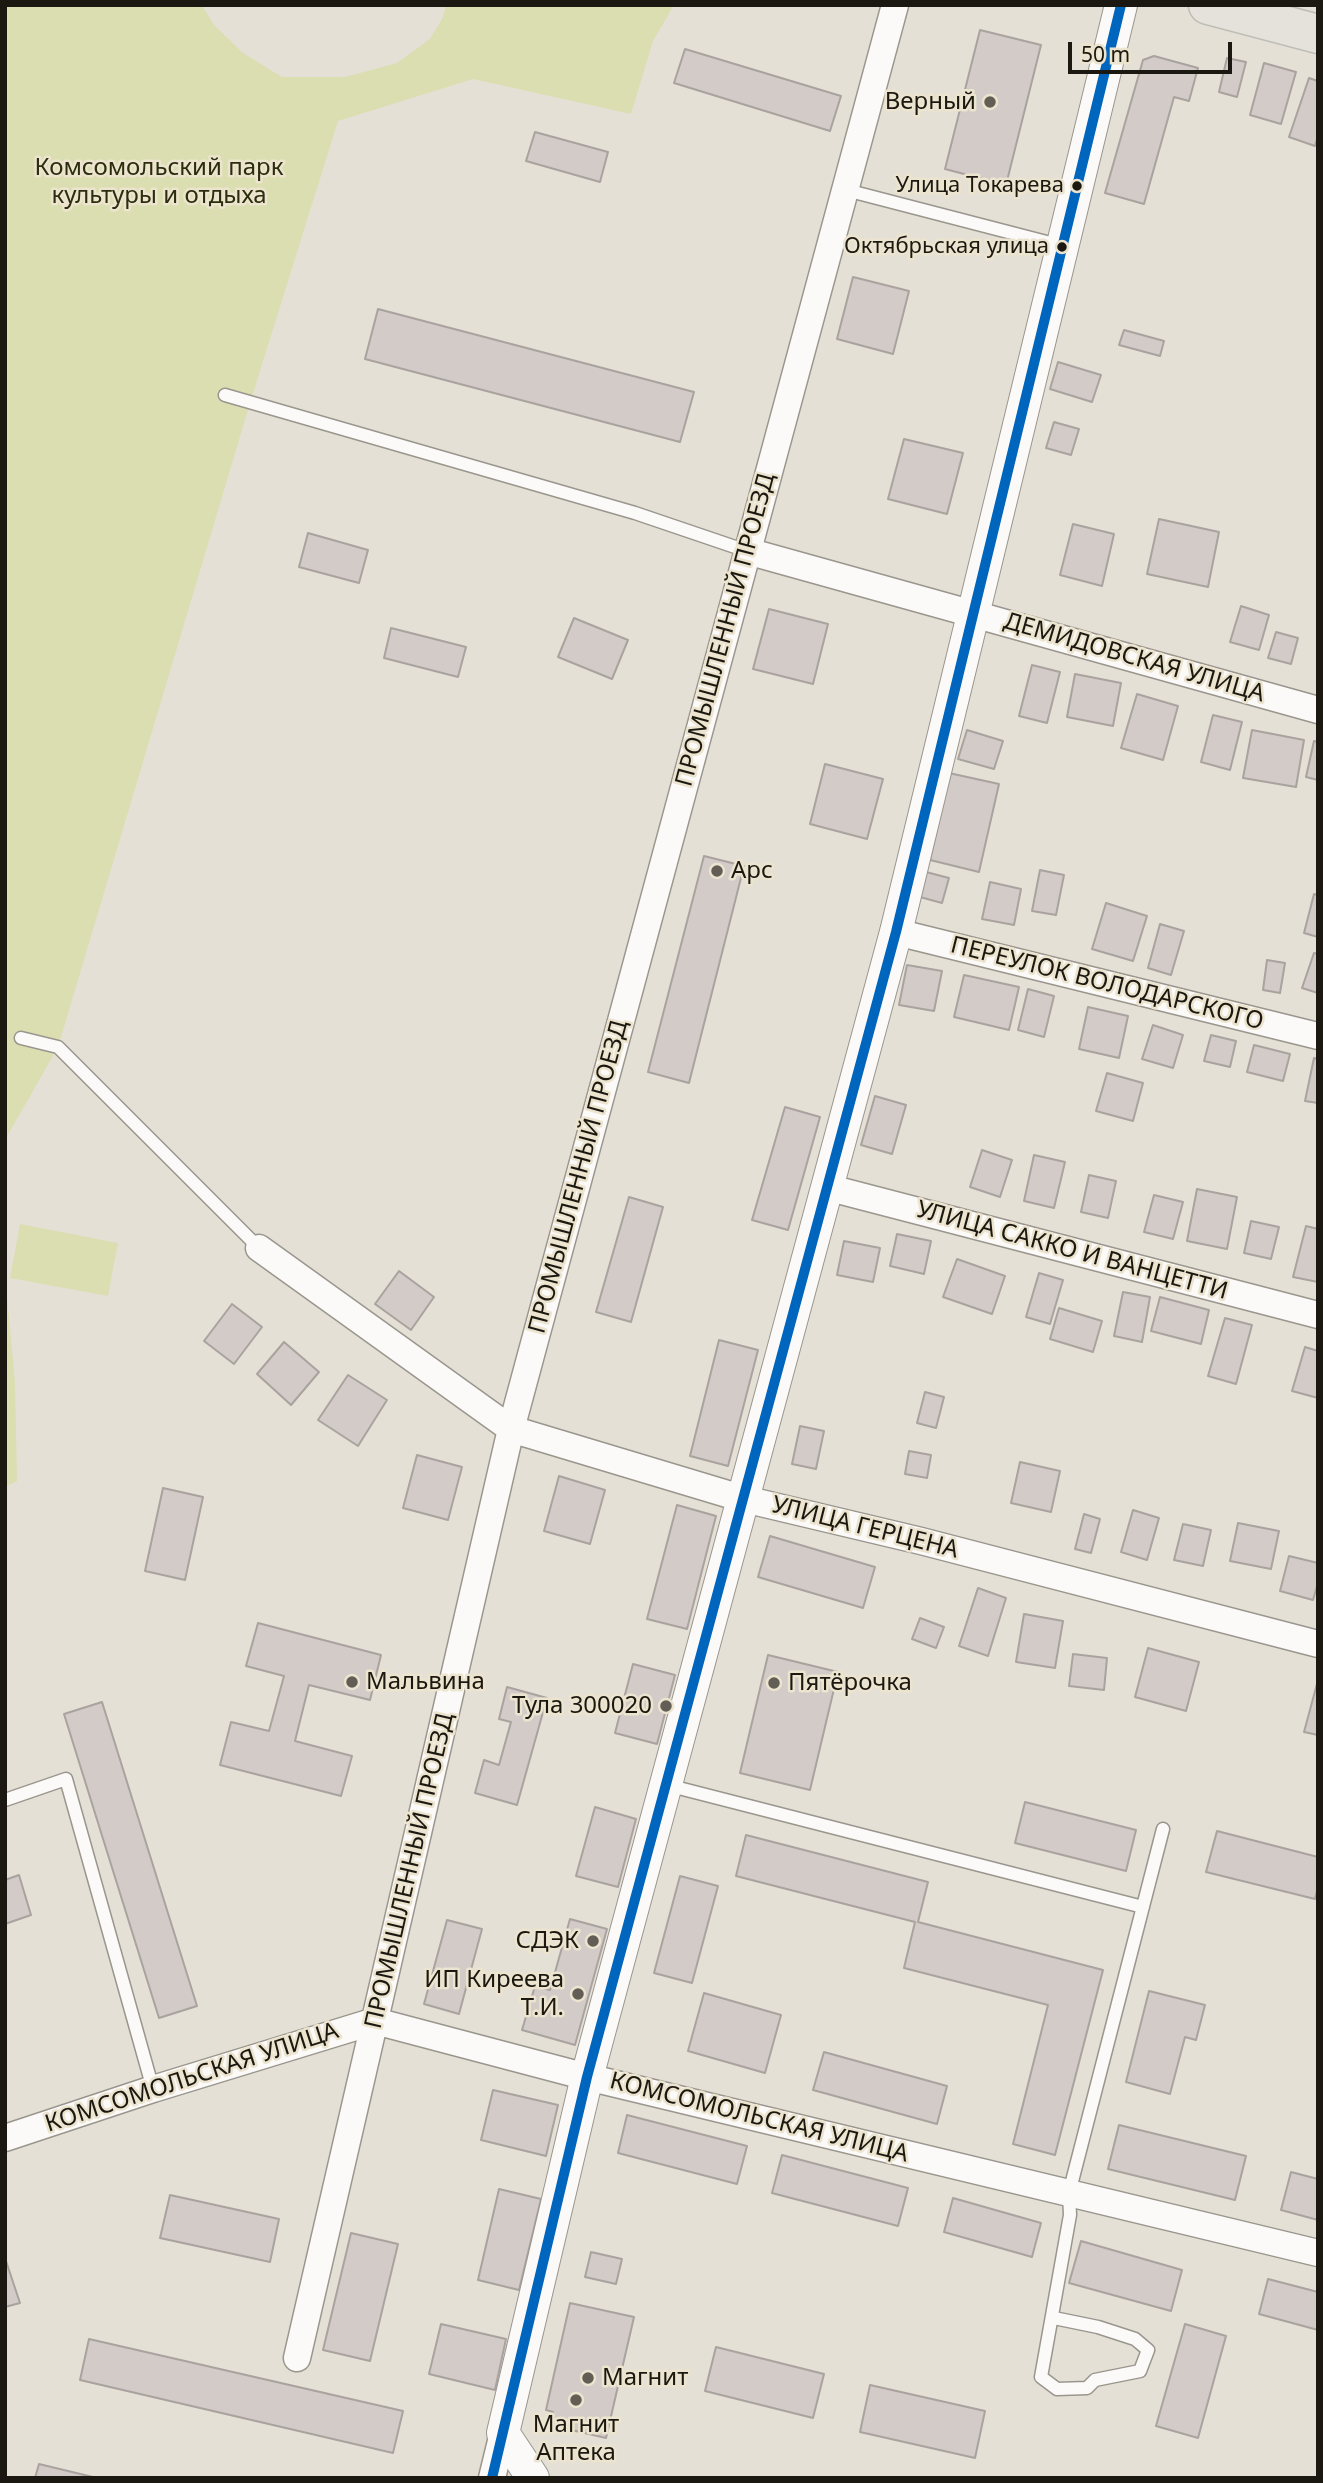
<!DOCTYPE html>
<meta charset="utf-8">
<style>
body{margin:0}
#map{position:relative;width:1323px;height:2483px;overflow:hidden;background:#e5e0d5;font-family:"Noto Sans",sans-serif}
canvas{display:block}
.frame{position:absolute;inset:0;border:7px solid #1b1811;pointer-events:none}
.scale{position:absolute;left:1068px;top:42px;width:164px;height:32px;box-sizing:border-box;border:4px solid #1b1811;border-top:0;padding-left:9px;font-size:21px;line-height:24px;white-space:nowrap;color:#1b1811;-webkit-text-stroke:5px #ece4ce;paint-order:stroke}
</style>
<div id="map">
<canvas width="1323" height="2483"></canvas>
<div class="frame"></div>
<div class="scale">50 m</div>
</div>
<script>
const ctx = document.querySelector('canvas').getContext('2d');
ctx.lineJoin = 'round';
function fillPath(path, color) { ctx.fillStyle = color; ctx.fill(path, 'evenodd'); }
const shape = rows => new Path2D(rows.map(r => 'M' + r).join(''));
function strokePath(path, color, width, dash) { ctx.strokeStyle = color; ctx.lineWidth = width; ctx.lineCap = dash ? 'butt' : 'round'; ctx.setLineDash(dash || []); ctx.stroke(path); }
function write(font, color, halo, rows, align = 'center') {
  ctx.font = font + ' "Noto Sans",sans-serif'; ctx.lineWidth = 5; ctx.setLineDash([]); ctx.textBaseline = 'middle'; ctx.strokeStyle = halo; ctx.fillStyle = color; for (const [text, x, y, turn = 0] of rows) {
    ctx.save(); ctx.translate(x, y); ctx.rotate((+turn || 0) * Math.PI / 180); ctx.textAlign = isNaN(turn) ? turn : align; if (halo) ctx.strokeText(text, 0, 0); ctx.fillText(text, 0, 0); ctx.restore();
  }
}
const green = shape([
 [5,5,202,5,214,25,243,53,282,77,345,77,397,63,430,39,443,17,446,5,674,5,653,41,631,114,473,79,338,121,250,403,58,1047,5,1140],
 [20,1224,118,1243,108,1296,10,1278],
 [5,1275,15,1382,17,1481,5,1487]
]);
const building = shape([
 [980,30,1041,45,1006,185,945,169,980,30],
 [685,49,841,96,830,131,674,83,685,49],
 [1154,56,1198,68,1189,101,1174,97,1144,204,1105,193,1143,60,1154,56],
 [1227,58,1246,62,1237,97,1219,92,1227,58],
 [1264,63,1296,72,1281,124,1250,115,1264,63],
 [1309,78,1318,81,1318,136,1315,146,1289,137,1309,78],
 [535,132,608,152,600,182,526,161,535,132],
 [853,277,909,291,893,354,837,339,853,277],
 [378,309,694,392,680,442,365,359,378,309],
 [1124,330,1164,341,1160,356,1119,345,1124,330],
 [1058,362,1101,375,1092,402,1050,389,1058,362],
 [1054,422,1079,429,1071,455,1046,448,1054,422],
 [904,439,963,453,947,514,888,499,904,439],
 [1159,519,1219,532,1208,587,1147,574,1159,519],
 [1073,524,1114,534,1102,586,1060,575,1073,524],
 [308,533,368,550,359,583,299,567,308,533],
 [1241,606,1269,615,1259,650,1230,642,1241,606],
 [769,609,828,624,813,684,753,669,769,609],
 [574,618,628,640,612,679,558,657,574,618],
 [391,628,466,647,458,677,384,658,391,628],
 [1276,632,1298,638,1291,664,1268,658,1276,632],
 [1032,665,1060,672,1047,723,1019,716,1032,665],
 [1075,674,1121,683,1113,726,1067,717,1075,674],
 [1137,694,1178,706,1163,760,1121,748,1137,694],
 [1213,715,1242,722,1230,770,1201,762,1213,715],
 [967,730,1003,741,994,769,958,759,967,730],
 [1252,730,1304,740,1296,787,1243,778,1252,730],
 [1314,741,1318,742,1318,780,1306,777,1314,741],
 [825,764,883,779,867,839,810,824,825,764],
 [949,773,999,784,979,872,930,860,949,773],
 [704,856,744,866,689,1083,648,1072,704,856],
 [1040,870,1064,875,1056,915,1032,911,1040,870],
 [926,872,949,878,942,903,920,897,926,872],
 [990,882,1021,889,1014,925,982,919,990,882],
 [1314,894,1318,895,1318,937,1304,933,1314,894],
 [1106,903,1147,916,1133,961,1092,949,1106,903],
 [1160,924,1184,931,1171,975,1148,968,1160,924],
 [1314,953,1318,954,1318,993,1302,988,1314,953],
 [1267,960,1285,963,1280,993,1263,990,1267,960],
 [907,965,942,971,934,1011,899,1005,907,965],
 [964,975,1019,987,1009,1030,954,1017,964,975],
 [1028,989,1054,996,1044,1037,1018,1030,1028,989],
 [1088,1007,1128,1016,1119,1058,1079,1049,1088,1007],
 [1153,1025,1183,1035,1173,1068,1142,1059,1153,1025],
 [1211,1035,1236,1041,1230,1067,1204,1061,1211,1035],
 [1254,1045,1290,1054,1283,1081,1247,1072,1254,1045],
 [1314,1058,1318,1059,1318,1103,1305,1101,1314,1058],
 [1107,1073,1143,1083,1133,1121,1096,1111,1107,1073],
 [875,1096,906,1105,892,1154,861,1145,875,1096],
 [785,1107,820,1117,788,1230,752,1220,785,1107],
 [982,1150,1012,1160,1000,1197,970,1187,982,1150],
 [1034,1155,1065,1162,1054,1208,1024,1201,1034,1155],
 [1089,1175,1116,1181,1108,1218,1081,1212,1089,1175],
 [1197,1189,1237,1197,1227,1249,1187,1241,1197,1189],
 [1154,1195,1183,1202,1173,1239,1144,1232,1154,1195],
 [629,1197,663,1207,631,1322,596,1312,629,1197],
 [1251,1221,1279,1227,1271,1259,1244,1253,1251,1221],
 [1306,1226,1318,1229,1318,1282,1293,1277,1306,1226],
 [897,1234,931,1241,924,1274,890,1266,897,1234],
 [844,1241,880,1248,873,1282,837,1275,844,1241],
 [957,1259,1005,1276,992,1314,943,1297,957,1259],
 [399,1271,434,1297,411,1330,375,1304,399,1271],
 [1039,1273,1063,1280,1050,1324,1026,1317,1039,1273],
 [1123,1292,1150,1297,1142,1342,1114,1336,1123,1292],
 [1160,1297,1209,1310,1201,1344,1151,1331,1160,1297],
 [232,1304,262,1327,234,1364,204,1341,232,1304],
 [1059,1308,1102,1321,1093,1352,1050,1339,1059,1308],
 [1225,1318,1252,1325,1236,1384,1208,1376,1225,1318],
 [719,1340,758,1350,728,1466,690,1456,719,1340],
 [284,1342,319,1372,291,1405,257,1374,284,1342],
 [1305,1347,1318,1351,1318,1398,1292,1391,1305,1347],
 [348,1375,387,1400,358,1446,318,1420,348,1375],
 [925,1392,944,1397,936,1428,917,1423,925,1392],
 [800,1426,824,1431,816,1469,792,1464,800,1426],
 [909,1451,931,1455,927,1478,905,1474,909,1451],
 [417,1455,462,1467,448,1520,403,1508,417,1455],
 [1020,1462,1060,1471,1051,1512,1011,1503,1020,1462],
 [559,1476,605,1490,590,1544,544,1531,559,1476],
 [163,1488,203,1497,185,1580,145,1571,163,1488],
 [677,1505,716,1516,687,1629,647,1619,677,1505],
 [1133,1510,1159,1518,1147,1560,1121,1552,1133,1510],
 [1084,1514,1100,1519,1091,1553,1075,1549,1084,1514],
 [1238,1523,1279,1531,1271,1569,1230,1561,1238,1523],
 [1183,1524,1211,1530,1203,1566,1174,1560,1183,1524],
 [770,1536,875,1567,863,1608,758,1577,770,1536],
 [1289,1556,1318,1563,1318,1583,1313,1600,1280,1591,1289,1556],
 [978,1588,1006,1598,988,1656,959,1646,978,1588],
 [1024,1614,1063,1621,1055,1668,1016,1662,1024,1614],
 [920,1618,944,1627,936,1648,912,1639,920,1618],
 [258,1623,381,1655,370,1700,309,1685,295,1741,352,1756,341,1796,220,1765,231,1722,269,1731,284,1676,246,1666,258,1623],
 [1148,1648,1199,1662,1186,1711,1135,1697,1148,1648],
 [1073,1654,1107,1658,1104,1690,1069,1686,1073,1654],
 [768,1655,838,1672,810,1790,740,1773,768,1655],
 [633,1664,675,1675,657,1744,615,1733,633,1664],
 [1318,1680,1318,1735,1304,1732,1318,1680],
 [507,1687,547,1698,517,1805,475,1793,484,1760,499,1765,511,1722,499,1719,507,1687],
 [102,1702,197,2006,159,2018,64,1714,102,1702],
 [1025,1802,1136,1830,1126,1871,1015,1843,1025,1802],
 [595,1807,636,1819,618,1887,576,1876,595,1807],
 [1217,1831,1318,1857,1318,1887,1315,1899,1206,1872,1217,1831],
 [746,1835,928,1882,918,1922,1103,1970,1055,2155,1013,2144,1048,2005,904,1968,915,1922,736,1876,746,1835],
 [19,1875,31,1915,5,1924,5,1880,19,1875],
 [680,1876,718,1886,692,1983,654,1973,680,1876],
 [570,1919,607,1929,575,2045,522,2030,535,1986,550,1990,570,1919],
 [447,1920,482,1929,459,2014,424,2004,447,1920],
 [1149,1991,1205,2005,1196,2040,1185,2037,1170,2094,1126,2082,1149,1991],
 [704,1993,781,2015,765,2073,688,2051,704,1993],
 [824,2052,947,2086,937,2124,813,2090,824,2052],
 [493,2090,558,2105,546,2156,481,2140,493,2090],
 [627,2115,747,2146,737,2184,618,2153,627,2115],
 [1119,2125,1246,2156,1235,2200,1108,2169,1119,2125],
 [782,2155,908,2188,898,2226,772,2193,782,2155],
 [1291,2172,1318,2179,1318,2220,1281,2210,1291,2172],
 [499,2189,541,2199,519,2290,478,2280,499,2189],
 [170,2195,279,2219,270,2262,160,2238,170,2195],
 [953,2198,1041,2223,1032,2257,944,2232,953,2198],
 [351,2233,398,2244,370,2361,323,2350,351,2233],
 [1081,2241,1182,2270,1171,2311,1069,2283,1081,2241],
 [591,2252,622,2259,616,2284,585,2277,591,2252],
 [5,2258,20,2303,5,2307,5,2258],
 [1268,2279,1318,2292,1318,2330,1259,2314,1268,2279],
 [570,2303,634,2317,606,2438,550,2425,553,2412,546,2410,570,2303],
 [441,2324,506,2339,495,2390,429,2374,441,2324],
 [1185,2324,1226,2336,1198,2438,1156,2426,1185,2324],
 [89,2339,403,2411,393,2453,80,2380,89,2339],
 [716,2347,824,2374,813,2418,705,2391,716,2347],
 [870,2385,985,2411,975,2458,860,2432,870,2385],
 [39,2464,97,2478,35,2478,39,2464]
]);
const service = shape([
 [846,190,1062,246],
 [225,395,635,513,747,551],
 [21,1038,58,1047,259,1248],
 [667,1785,1143,1907],
 [5,1800,66,1779,153,2089],
 [1054,2318,1098,2327,1135,2339,1148,2350,1140,2371,1095,2380,1087,2388,1057,2389,1041,2377,1070,2215,1069,2193,1163,1829]
]);
const minor = shape([
 [747,551,1318,710],
 [896,932,1318,1036],
 [826,1187,1318,1315],
 [259,1248,511,1429,744,1499,921,1541,1318,1644],
 [5,2138,153,2089,375,2021,587,2077,1318,2253],
 [297,2358,511,1429,895,5],
 [492,2478,503,2433]
]);
const tertiary = shape([
 [533,2478,503,2433,587,2077,896,932,1121,5]
]);
const primary = shape([
 [1208,5,1318,34]
]);
const bus1 = shape([
 [492,2478,587,2077,896,932,1121,5]
]);
const markers = [
 [990,102,7,"#625e56"],
 [1077,186,6,"#1b1811"],
 [1062,247,6,"#1b1811"],
 [717,871,7,"#625e56"],
 [352,1682,7,"#625e56"],
 [774,1683,7,"#625e56"],
 [666,1706,7,"#625e56"],
 [593,1941,7,"#625e56"],
 [578,1994,7,"#625e56"],
 [588,2378,7,"#625e56"],
 [576,2400,7,"#625e56"]
];
const busNames = [
 ["Улица Токарева",1064,186],
 ["Октябрьская улица",1049,247]
];
const poiNames = [
 ["Верный",976,102],
 ["Арс",731,871,"left"],
 ["Мальвина",366,1682,"left"],
 ["Пятёрочка",788,1683,"left"],
 ["Тула 300020",652,1706],
 ["СДЭК",579,1941],
 ["ИП Киреева",564,1980],
 ["Т.И.",564,2008],
 ["Магнит",602,2378,"left"],
 ["Магнит",576,2425,"center"],
 ["Аптека",576,2453,"center"]
];
const parkNames = [
 ["Комсомольский парк",159,168],
 ["культуры и отдыха",159,196]
];
const streetNames = [
 ["ПРОМЫШЛЕННЫЙ ПРОЕЗД",726,630,-75],
 ["ДЕМИДОВСКАЯ УЛИЦА",1134,658,16],
 ["ПЕРЕУЛОК ВОЛОДАРСКОГО",1107,984,14],
 ["ПРОМЫШЛЕННЫЙ ПРОЕЗД",579,1177,-75],
 ["УЛИЦА САККО И ВАНЦЕТТИ",1072,1251,15],
 ["УЛИЦА ГЕРЦЕНА",865,1528,14],
 ["ПРОМЫШЛЕННЫЙ ПРОЕЗД",410,1871,-77],
 ["КОМСОМОЛЬСКАЯ УЛИЦА",192,2078,-18],
 ["КОМСОМОЛЬСКАЯ УЛИЦА",759,2118,14]
];
fillPath(green, '#dbdeb1');
fillPath(building, '#d2cbc8');
strokePath(building, '#a9a29f', 2);
strokePath(service, '#9a968e', 15);
strokePath(minor, '#9a968e', 29);
strokePath(tertiary, '#9a968e', 34);
strokePath(primary, '#bfbdb7', 41);
strokePath(service, '#fbfaf9', 12);
strokePath(minor, '#fbfaf9', 26);
strokePath(tertiary, '#fbfaf9', 32);
strokePath(primary, '#e5e2db', 38);
strokePath(bus1, '#0065bd', 10);
for (const [x, y, r, color] of markers) { const dot = new Path2D(); dot.arc(x, y, r, 0, 2 * Math.PI); ctx.fillStyle = color; ctx.fill(dot); strokePath(dot, '#ece4ce', 2.5); }
write('22px', '#1b1811', '#ece4ce', busNames, 'right');
write('24px', '#1b1811', '#ece4ce', poiNames, 'right');
write('24px', '#2b2e0d', '#ece4ce', parkNames);
write('24px', '#1b1811', '#ece4ce', streetNames);
</script>
